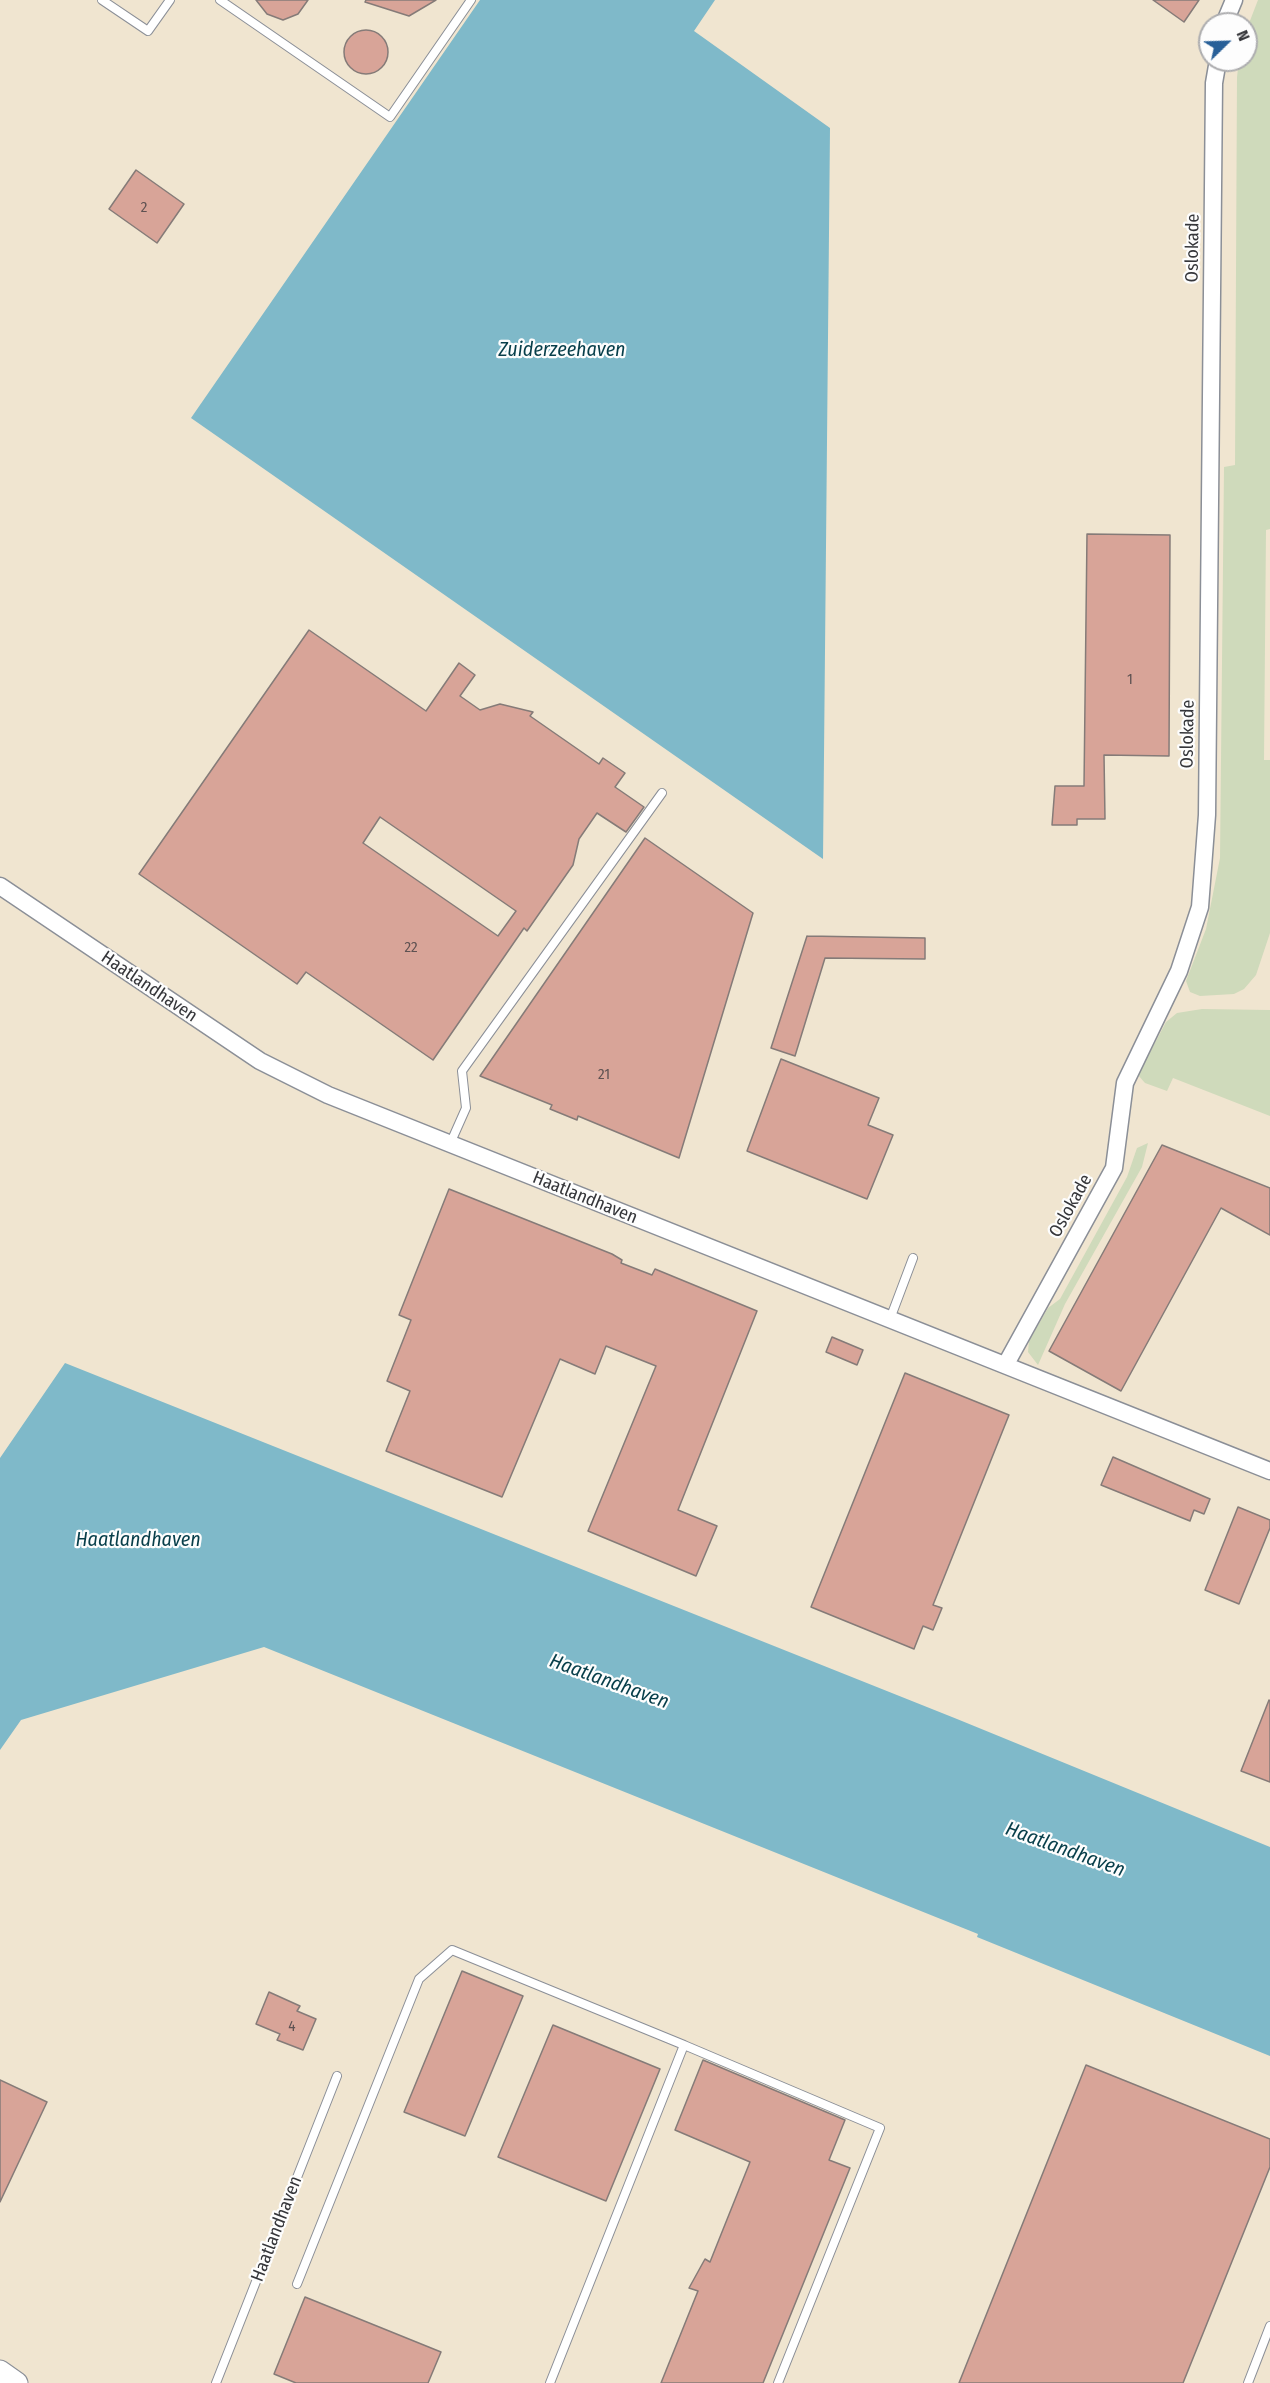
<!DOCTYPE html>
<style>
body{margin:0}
#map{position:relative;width:1270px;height:2383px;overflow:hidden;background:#ecf0f9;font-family:"Fira Sans Condensed",sans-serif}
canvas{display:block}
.north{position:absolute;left:1198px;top:12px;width:60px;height:60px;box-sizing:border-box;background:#fdfdfd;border:2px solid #adadaf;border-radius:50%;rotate:67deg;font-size:16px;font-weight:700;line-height:24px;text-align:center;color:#35363a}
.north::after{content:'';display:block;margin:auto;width:21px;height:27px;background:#286098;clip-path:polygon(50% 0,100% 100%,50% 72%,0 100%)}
</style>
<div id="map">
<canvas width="1270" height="2383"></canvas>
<div class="north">N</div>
</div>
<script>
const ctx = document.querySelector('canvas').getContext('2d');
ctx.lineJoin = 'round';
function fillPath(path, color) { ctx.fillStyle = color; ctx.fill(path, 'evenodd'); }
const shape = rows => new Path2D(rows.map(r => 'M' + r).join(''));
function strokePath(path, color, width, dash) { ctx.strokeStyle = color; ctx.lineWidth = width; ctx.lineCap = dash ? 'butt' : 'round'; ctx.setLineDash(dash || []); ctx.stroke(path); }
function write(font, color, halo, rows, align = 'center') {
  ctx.font = font + ' "Fira Sans Condensed",sans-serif'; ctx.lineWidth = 4.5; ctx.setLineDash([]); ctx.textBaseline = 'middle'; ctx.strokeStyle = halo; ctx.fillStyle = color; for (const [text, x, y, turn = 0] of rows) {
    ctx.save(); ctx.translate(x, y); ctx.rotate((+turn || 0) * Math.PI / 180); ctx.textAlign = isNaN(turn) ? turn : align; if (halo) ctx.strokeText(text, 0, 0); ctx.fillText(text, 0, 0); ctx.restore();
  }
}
const industrial = shape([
 [0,0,1270,0,1270,2383,0,2383],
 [1210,24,1246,24,1246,60,1210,60]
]);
const green = shape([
 [1258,0,1270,0,1270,529,1266,530,1264,760,1270,760,1270,933,1256,975,1244,989,1234,994,1200,996,1190,992,1186,981,1206,929,1220,858,1224,467,1235,465,1237,77,1239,60,1246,60,1246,31],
 [1202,1009,1270,1010,1270,1116,1173,1078,1167,1091,1145,1083,1138,1075,1166,1022,1177,1013],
 [1148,1143,1142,1167,1065,1304,1038,1365,1028,1352,1029,1341,1048,1308,1060,1299,1127,1177,1137,1148]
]);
const water = shape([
 [480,0,715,0,694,31,830,128,823,859,191,418],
 [65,1363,957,1719,1270,1847,1270,2056,977,1937,978,1934,264,1647,21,1720,0,1750,0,1458]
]);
const building = shape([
 [256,0,308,0,298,14,283,20,267,14,256,0],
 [366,0,436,0,409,16,365,2,366,0],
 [1153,0,1199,0,1184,22,1153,0],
 '344 52a22 22 0 1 1 44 0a22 22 0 1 1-44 0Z',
 [136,170,184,204,157,243,109,209,136,170],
 [1087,534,1170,535,1169,756,1104,755,1105,819,1077,819,1077,825,1052,825,1055,786,1084,786,1087,534],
 [309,630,426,711,459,663,475,675,460,696,480,710,500,704,533,712,530,716,599,764,603,758,625,773,615,787,644,807,626,832,597,813,579,839,573,865,527,931,524,928,433,1060,306,972,297,984,139,874,309,630],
 [380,817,516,911,498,936,363,843,380,817],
 [645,838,753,913,679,1158,578,1116,577,1120,550,1109,552,1105,480,1076,645,838],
 [807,936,925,938,925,959,825,958,795,1056,771,1048,807,936],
 [781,1059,879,1098,868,1125,893,1135,867,1199,747,1151,781,1059],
 [1162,1145,1270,1188,1270,1235,1221,1208,1121,1391,1049,1351,1162,1145],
 [449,1189,612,1254,622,1260,621,1263,652,1275,655,1269,757,1311,678,1510,717,1526,696,1576,588,1531,656,1366,606,1346,595,1374,560,1359,502,1497,386,1451,410,1391,387,1381,411,1320,399,1315,449,1189],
 [832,1337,863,1350,857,1365,826,1352,832,1337],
 [905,1373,1009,1415,933,1605,942,1608,933,1630,923,1626,914,1649,811,1607,905,1373],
 [1113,1457,1210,1499,1204,1514,1194,1510,1190,1521,1101,1485,1113,1457],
 [1238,1507,1270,1520,1270,1528,1239,1604,1205,1590,1238,1507],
 [1269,1700,1270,1701,1270,1782,1241,1771,1269,1700],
 [462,1971,523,1996,465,2136,404,2112,462,1971],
 [269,1992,300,2006,297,2011,316,2019,303,2050,277,2040,280,2034,256,2024,269,1992],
 [553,2025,660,2069,606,2201,498,2157,553,2025],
 [703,2060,845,2120,829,2160,850,2168,763,2383,661,2383,698,2291,689,2288,705,2259,710,2262,750,2162,675,2130,703,2060],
 [1086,2065,1270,2139,1270,2167,1183,2383,959,2383,1086,2065],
 [0,2080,47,2102,0,2202,0,2080],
 [305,2297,441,2352,428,2383,296,2383,274,2374,305,2297]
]);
const service = shape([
 [102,0,148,31,170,0],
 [220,0,390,117,471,0],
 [450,1144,466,1108,462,1071,662,793],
 [890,1319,913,1258],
 [297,2284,419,1979,452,1950,684,2045],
 [216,2383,337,2076],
 [550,2383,684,2045,880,2128,778,2383],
 [1248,2383,1270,2326]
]);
const minor = shape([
 [1224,24,1234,0],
 [0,886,260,1061,328,1095,1270,1471],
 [1006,1364,1114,1168,1125,1083,1179,971,1200,907,1207,815,1214,83,1218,60]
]);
const tertiary = shape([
 [0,2371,17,2383]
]);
const numberNames = [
 ["2",144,208],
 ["1",1130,680],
 ["22",411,948],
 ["21",604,1075],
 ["4",292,2027]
];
const streetNames = [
 ["Oslokade",1193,248,-89],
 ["Oslokade",1188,734,-89],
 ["Haatlandhaven",149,987,34],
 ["Haatlandhaven",585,1198,22],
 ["Oslokade",1071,1206,-61],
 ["Haatlandhaven",277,2229,-69]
];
const waterNames = [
 ["Zuiderzeehaven",562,350],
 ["Haatlandhaven",138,1540],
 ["Haatlandhaven",609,1682,20],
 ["Haatlandhaven",1065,1850,20]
];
fillPath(industrial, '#f0e5d0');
fillPath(green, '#cfdabb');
fillPath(water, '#7fb9c9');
fillPath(building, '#d8a498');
strokePath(building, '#857b78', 1.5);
strokePath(service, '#8b8f97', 10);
strokePath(minor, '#8b8f97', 19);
strokePath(tertiary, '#8b8f97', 23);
strokePath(service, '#fff', 8);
strokePath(minor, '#fff', 16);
strokePath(tertiary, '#fff', 21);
write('15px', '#5e5252', null, numberNames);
write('18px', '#35363a', '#fdfdfd', streetNames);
write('italic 20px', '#073e4a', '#fdfdfd', waterNames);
</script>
